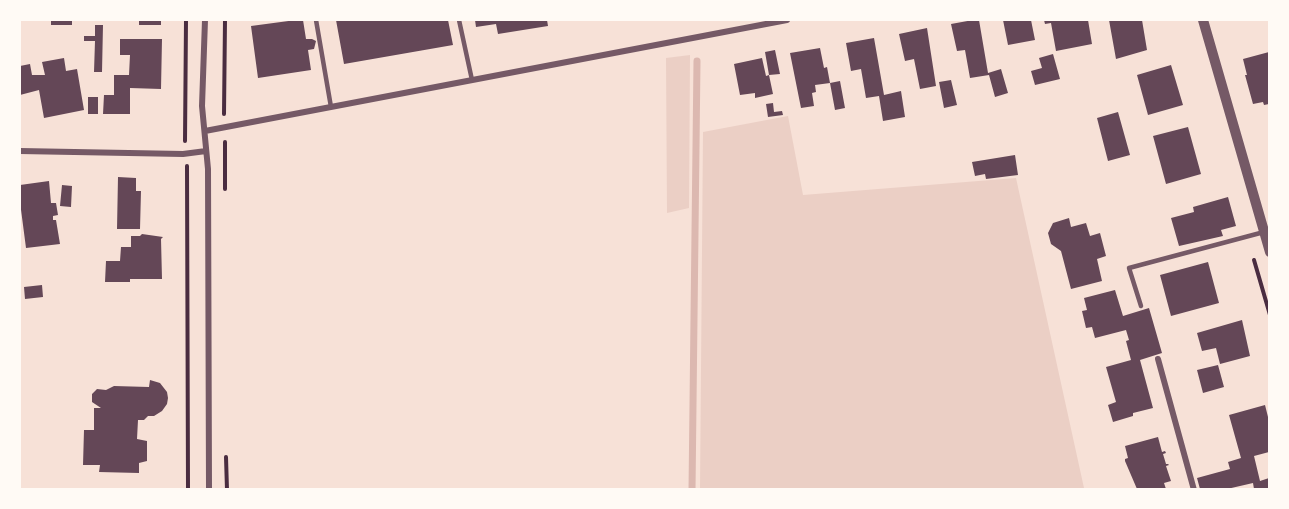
<!DOCTYPE html>
<style>
body{margin:0}
#map{position:relative;width:1289px;height:509px;overflow:hidden;background:#f7e1d7;font-family:"PT Sans Narrow",sans-serif}
canvas{display:block}
.frame{position:absolute;inset:0;border:21px solid #fffaf5;pointer-events:none}
</style>
<div id="map">
<canvas width="1289" height="509"></canvas>
<div class="frame"></div>
</div>
<script>
const ctx = document.querySelector('canvas').getContext('2d');
ctx.lineJoin = 'round';
function fillPath(path, color) { ctx.fillStyle = color; ctx.fill(path, 'evenodd'); }
const shape = rows => new Path2D(rows.map(r => 'M' + r).join(''));
function strokePath(path, color, width, dash) { ctx.strokeStyle = color; ctx.lineWidth = width; ctx.lineCap = dash ? 'butt' : 'round'; ctx.setLineDash(dash || []); ctx.stroke(path); }
const green = shape([
 [690,55,689,208,667,213,666,58],
 [788,116,803,195,1016,178,1084,488,700,489,703,132]
]);
const stream = shape([
 [692,490,697,61]
]);
const building = shape([
 [51,20,72,20,72,25,51,25],
 [139,20,161,20,161,25,139,25],
 [296,20,303,20,306,39,312,39,316,41,314,49,308,50,311,70,258,78,251,26],
 [336,20,448,20,453,45,344,64],
 [475,20,547,20,548,26,498,34,496,24,476,27],
 [973,20,979,20,988,73,1001,69,1008,93,995,97,989,75,970,78,965,50,957,51,951,24],
 [1003,20,1031,20,1035,40,1008,45],
 [1044,20,1088,20,1092,44,1056,51,1051,23,1045,24],
 [1109,20,1142,20,1147,50,1116,59],
 [95,25,103,25,102,72,94,72,95,41,84,41,84,36,95,36],
 [927,28,936,86,920,89,914,59,905,61,899,34],
 [874,38,884,95,901,91,905,117,883,121,879,96,866,98,861,69,851,71,846,43],
 [120,39,162,39,161,89,130,88,130,114,103,114,104,95,114,95,114,75,129,75,130,55,120,55],
 [820,48,824,68,827,67,830,83,815,85,816,92,812,93,814,106,801,108,790,53],
 [775,50,780,74,769,75,773,94,755,98,755,93,740,95,734,64,762,58,766,76,769,75,765,52],
 [1269,52,1269,104,1264,105,1263,102,1253,104,1245,75,1247,75,1243,59],
 [1053,54,1060,79,1035,85,1031,71,1042,68,1039,58],
 [64,58,66,71,77,69,84,110,44,118,39,90,20,95,20,66,30,64,32,75,45,75,42,62],
 [1171,65,1183,105,1148,115,1137,75],
 [951,80,957,105,944,108,939,82],
 [840,81,845,108,835,110,830,83],
 [88,97,98,97,98,114,88,114],
 [773,103,774,112,782,111,783,115,768,117,766,104],
 [1118,112,1130,155,1108,161,1097,118],
 [1188,127,1201,174,1166,184,1153,136],
 [1015,155,1018,175,986,179,985,174,975,176,972,162],
 [118,177,136,178,136,191,141,191,140,229,117,229],
 [49,181,51,203,56,203,58,215,53,216,53,220,56,220,60,244,26,248,20,202,20,185],
 [62,185,72,186,71,207,60,206],
 [1228,197,1236,226,1221,230,1223,236,1179,246,1171,218,1194,212,1193,207],
 [1069,218,1071,227,1086,223,1090,236,1100,233,1106,256,1097,259,1102,281,1071,289,1061,251,1051,244,1048,233,1053,223],
 [142,234,163,237,161,239,162,279,130,279,130,282,105,282,106,261,120,261,121,247,131,247,131,236,140,236],
 [1208,262,1219,303,1171,316,1160,275],
 [42,285,43,297,25,299,24,287],
 [1115,290,1123,316,1149,308,1162,353,1140,360,1153,408,1133,413,1133,416,1113,422,1108,405,1116,402,1106,367,1131,360,1126,341,1129,340,1126,330,1095,338,1092,327,1086,328,1082,311,1087,310,1084,298],
 [1242,320,1250,356,1220,364,1216,348,1202,351,1197,333],
 [1218,365,1224,387,1203,393,1197,370],
 [150,380,160,383,167,392,168,398,167,404,162,411,154,416,148,416,144,420,138,420,137,439,147,441,147,461,139,463,139,473,99,472,100,465,83,465,84,430,94,430,94,408,101,408,92,402,92,394,97,389,106,390,114,386,149,387],
 [1265,405,1269,421,1269,452,1254,456,1260,481,1269,478,1269,489,1254,489,1253,483,1227,489,1200,489,1197,478,1230,469,1228,462,1241,458,1229,415],
 [1158,437,1162,452,1165,451,1166,453,1163,454,1166,464,1168,464,1169,465,1166,466,1171,481,1164,483,1166,489,1137,489,1125,461,1125,459,1128,458,1125,446]
]);
const path = shape([
 [224,114,225,20],
 [185,141,186,20],
 [225,142,225,189],
 [187,166,188,490],
 [1254,260,1270,315],
 [226,457,227,490]
]);
const service = shape([
 [316,20,331,107],
 [459,20,472,80],
 [1141,306,1129,268,1264,232]
]);
const minor = shape([
 [205,20,202,106,208,169,209,490],
 [205,131,787,20],
 [20,151,183,154,206,151],
 [1158,359,1194,490]
]);
const tertiary = shape([
 [1203,20,1270,252]
]);
fillPath(green, '#ebcfc5');
strokePath(stream, '#dcb8b0', 7);
fillPath(building, '#644757');
strokePath(path, '#4a2c40', 4);
strokePath(service, '#755966', 4.5);
strokePath(minor, '#755966', 6);
strokePath(tertiary, '#755966', 10);
</script>
